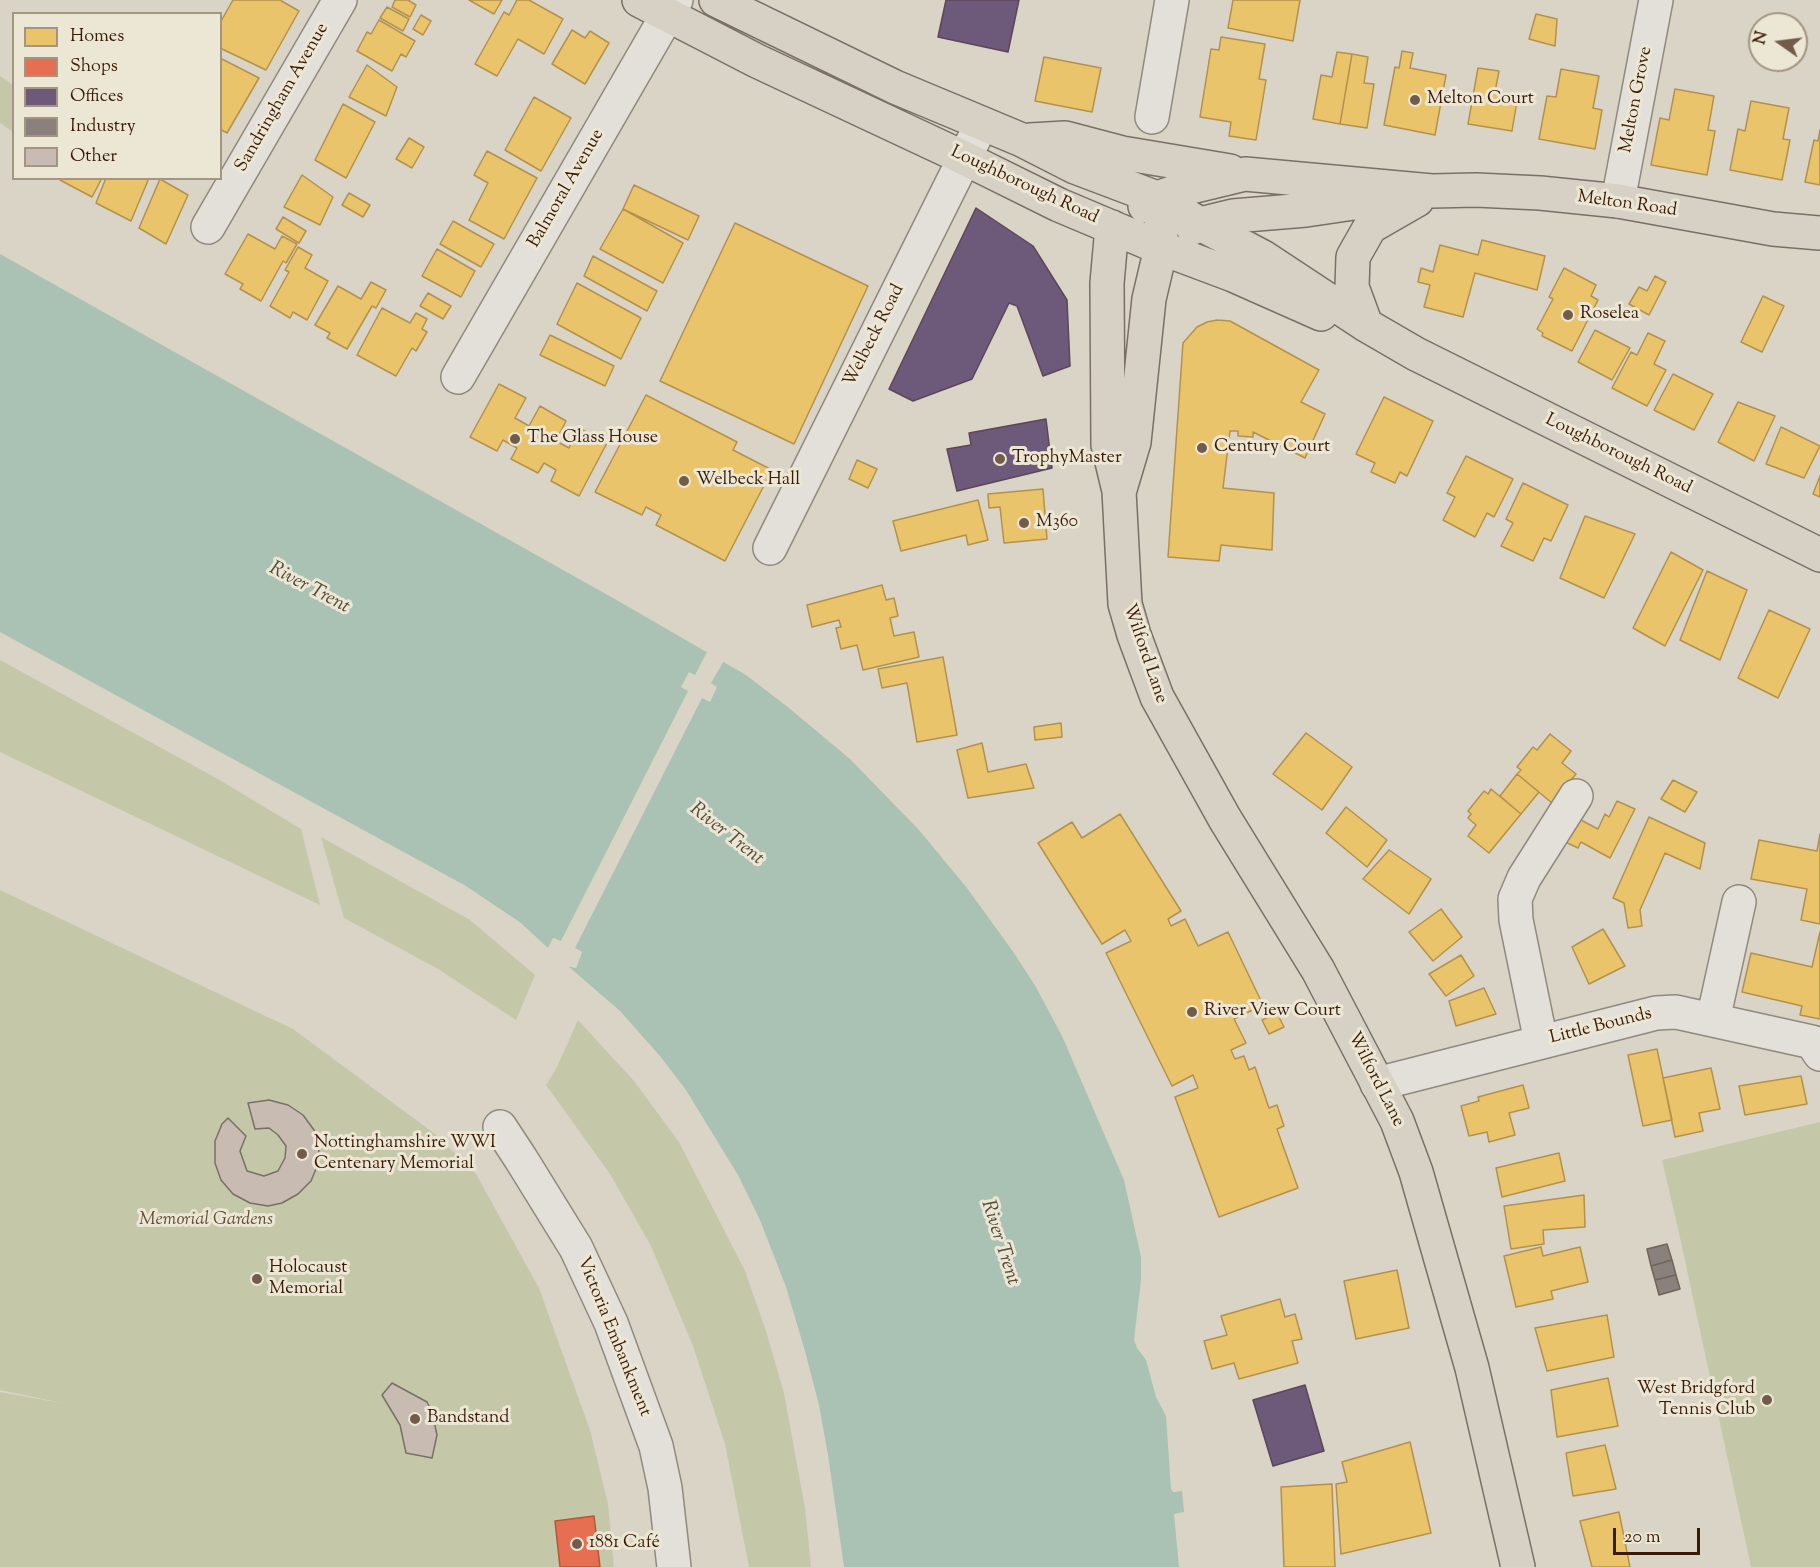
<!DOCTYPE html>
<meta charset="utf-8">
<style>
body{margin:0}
#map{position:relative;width:1820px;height:1567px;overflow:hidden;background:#d9d4c6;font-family:"Sorts Mill Goudy",serif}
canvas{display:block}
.legend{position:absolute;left:12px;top:12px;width:210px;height:168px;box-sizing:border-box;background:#ece6d5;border:2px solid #a49582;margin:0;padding:8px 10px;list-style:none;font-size:18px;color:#391b06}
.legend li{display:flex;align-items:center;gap:12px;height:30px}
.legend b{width:30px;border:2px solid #a49582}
.north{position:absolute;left:1748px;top:12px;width:60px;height:60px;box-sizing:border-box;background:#ece6d5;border:2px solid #a49582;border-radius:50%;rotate:284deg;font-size:16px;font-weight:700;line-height:24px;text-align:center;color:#391b06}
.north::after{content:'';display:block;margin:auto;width:21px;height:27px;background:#715c49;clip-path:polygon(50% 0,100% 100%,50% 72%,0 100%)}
.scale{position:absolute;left:1613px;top:1528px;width:87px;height:27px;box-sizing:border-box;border:3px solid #391b06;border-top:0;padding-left:8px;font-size:18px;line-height:21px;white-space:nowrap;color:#391b06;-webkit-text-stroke:4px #ece6d5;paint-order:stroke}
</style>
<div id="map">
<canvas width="1820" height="1567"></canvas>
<ul class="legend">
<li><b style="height:16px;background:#e9c46a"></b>Homes</li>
<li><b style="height:16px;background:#e76f51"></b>Shops</li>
<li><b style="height:16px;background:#6d597a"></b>Offices</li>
<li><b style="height:16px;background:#8a817c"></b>Industry</li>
<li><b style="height:16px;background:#c8bbb2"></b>Other</li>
</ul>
<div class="north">N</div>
<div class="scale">20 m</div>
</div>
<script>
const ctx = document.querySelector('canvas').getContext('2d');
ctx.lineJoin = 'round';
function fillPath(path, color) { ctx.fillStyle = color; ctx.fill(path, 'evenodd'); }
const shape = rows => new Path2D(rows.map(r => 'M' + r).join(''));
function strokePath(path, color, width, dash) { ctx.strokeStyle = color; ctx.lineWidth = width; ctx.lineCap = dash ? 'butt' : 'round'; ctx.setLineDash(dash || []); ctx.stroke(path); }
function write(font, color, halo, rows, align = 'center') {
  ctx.font = font + ' "Sorts Mill Goudy",serif'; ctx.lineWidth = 6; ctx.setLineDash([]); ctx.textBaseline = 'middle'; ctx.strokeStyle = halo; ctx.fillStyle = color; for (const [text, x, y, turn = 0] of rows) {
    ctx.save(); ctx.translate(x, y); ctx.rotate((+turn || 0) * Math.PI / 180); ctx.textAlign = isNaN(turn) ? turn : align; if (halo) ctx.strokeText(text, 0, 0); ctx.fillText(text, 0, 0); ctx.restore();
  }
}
const green = shape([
 [0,76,13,85,13,132,0,123],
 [0,660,218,779,301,829,320,905,0,752],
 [321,837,470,920,535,975,516,1020,438,969,344,918],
 [0,890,293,1029,435,1134,476,1174,539,1288,590,1430,608,1504,614,1567,0,1567,0,1392,67,1404,0,1390],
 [578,1020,634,1081,679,1142,745,1271,766,1331,784,1393,805,1508,811,1567,749,1567,725,1444,693,1346,651,1246,610,1174,546,1085,557,1067],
 [1820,1122,1820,1567,1751,1567,1679,1233,1662,1160]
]);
const water = shape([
 [0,254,620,602,746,675,789,708,850,759,919,830,967,888,1014,953,1036,987,1062,1036,1124,1180,1141,1257,1141,1280,1134,1340,1137,1348,1146,1360,1156,1397,1166,1416,1171,1489,1173,1492,1182,1491,1184,1512,1174,1514,1179,1567,844,1567,828,1455,819,1405,805,1351,786,1287,760,1220,738,1175,686,1090,660,1056,620,1011,568,966,576,968,582,952,554,938,548,948,521,923,466,886,0,632]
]);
const pier = shape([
 [708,650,725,659,711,683,717,687,710,702,702,698,575,948,582,952,576,968,568,966,567,969,565,964,574,964,578,954,555,942,550,950,548,948,553,938,561,941,688,691,681,687,689,672,695,675]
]);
const homes = shape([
 [233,0,280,0,299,11,266,70,220,48,220,23,233,0],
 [395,0,408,0,416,5,410,17,392,7,395,0],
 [469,0,502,0,494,14,469,0],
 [517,0,529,0,563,19,544,54,518,39,497,76,475,64,504,12,509,15,517,0],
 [1233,0,1300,0,1293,41,1228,28,1233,0],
 [387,7,409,19,403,31,380,18,387,7],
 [1536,14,1557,19,1555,46,1529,39,1536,14],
 [421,15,431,21,423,35,413,29,421,15],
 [379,20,415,41,406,57,401,54,392,71,357,51,367,32,371,34,379,20],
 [572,30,585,38,590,31,609,43,585,84,552,64,572,30],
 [1221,37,1265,44,1259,79,1266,80,1256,140,1229,136,1231,122,1200,117,1211,49,1219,50,1221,37],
 [1402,51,1413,53,1410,68,1446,75,1435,135,1384,125,1395,67,1399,68,1402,51],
 [1337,52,1352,54,1340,124,1313,119,1321,75,1332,77,1337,52],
 [1352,54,1368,57,1364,83,1374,84,1367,128,1340,124,1352,54],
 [1044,57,1101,68,1092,112,1035,101,1044,57],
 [220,58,259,78,227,133,220,129,220,58],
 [367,65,397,87,386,116,349,97,367,65],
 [1478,68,1499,71,1495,92,1518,95,1512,131,1468,124,1478,68],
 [1561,69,1599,76,1593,108,1602,110,1595,149,1539,139,1547,96,1556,97,1561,69],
 [1675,89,1714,96,1708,130,1715,131,1707,175,1651,165,1660,118,1669,120,1675,89],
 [534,97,571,118,541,171,505,150,534,97],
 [1751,101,1789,108,1783,139,1790,140,1782,180,1730,170,1738,129,1745,131,1751,101],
 [343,104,375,122,346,178,315,160,343,104],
 [1820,130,1820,185,1805,182,1814,140,1818,141,1820,130],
 [409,138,424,147,412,168,396,159,409,138],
 [487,151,537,178,504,239,469,220,488,183,474,175,487,151],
 [302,175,333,197,320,225,284,207,302,175],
 [61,178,102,178,92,197,60,180,61,178],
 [106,178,149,178,131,221,96,203,106,178],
 [160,179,188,195,166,244,139,228,160,179],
 [634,185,699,216,688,240,623,209,634,185],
 [349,193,370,205,363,217,342,205,349,193],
 [623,209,683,243,663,283,600,249,623,209],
 [283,217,306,231,299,243,276,229,283,217],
 [453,221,494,244,481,267,440,244,453,221],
 [735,223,868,286,794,444,660,381,735,223],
 [248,234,275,249,282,236,297,244,286,263,283,261,261,301,240,289,243,284,225,274,248,234],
 [1482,240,1545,256,1537,290,1475,273,1463,317,1424,307,1430,285,1418,282,1421,268,1433,272,1440,245,1478,255,1482,240],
 [298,247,312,255,305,268,328,281,307,320,293,312,290,318,270,306,289,272,285,270,298,247],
 [437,249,475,271,461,297,422,276,437,249],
 [593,256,657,291,647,311,584,276,593,256],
 [1564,268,1596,285,1591,296,1598,300,1572,351,1542,336,1543,333,1537,329,1553,299,1549,297,1564,268],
 [1655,276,1666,282,1649,315,1629,304,1639,287,1647,291,1655,276],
 [371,282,386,290,376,308,372,306,347,349,327,338,330,333,315,325,338,286,361,299,371,282],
 [577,283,641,318,621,359,557,324,577,283],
 [428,293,451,306,443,319,420,306,428,293],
 [1763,296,1784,306,1762,352,1741,342,1763,296],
 [382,308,410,323,416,313,427,319,422,329,427,332,416,351,412,348,396,376,357,355,382,308],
 [1217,320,1230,321,1319,370,1301,402,1325,414,1305,458,1253,432,1253,437,1238,436,1238,431,1230,431,1223,488,1274,493,1272,550,1221,545,1219,561,1168,557,1183,343,1197,327,1207,322,1217,320],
 [1595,330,1630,348,1612,380,1578,362,1595,330],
 [1648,333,1665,341,1654,364,1666,370,1647,406,1612,388,1631,352,1637,355,1648,333],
 [550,335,614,366,605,386,540,355,550,335],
 [1673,374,1713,394,1694,430,1654,410,1673,374],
 [499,384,526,398,515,418,529,426,540,406,566,421,556,441,569,448,579,428,607,443,579,496,551,481,556,470,544,463,538,473,511,459,517,448,503,440,497,451,470,437,499,384],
 [646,395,737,442,733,450,772,470,725,561,656,525,661,515,646,507,642,515,595,492,646,395],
 [1384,397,1433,421,1407,476,1400,472,1395,483,1371,472,1375,463,1356,454,1384,397],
 [1738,402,1775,416,1754,461,1718,442,1738,402],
 [1781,427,1820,446,1804,478,1766,464,1781,427],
 [1466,456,1513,479,1494,517,1487,513,1475,537,1443,520,1455,497,1447,493,1466,456],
 [857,460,877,469,868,488,849,479,857,460],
 [1820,476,1820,497,1813,494,1820,476],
 [1523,483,1568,505,1551,541,1544,538,1533,561,1501,546,1513,523,1506,519,1523,483],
 [1043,489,1047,539,1004,543,1000,507,989,508,988,494,1043,489],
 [978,500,988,540,968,545,966,535,901,551,893,521,978,500],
 [1585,516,1635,534,1604,598,1560,578,1585,516],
 [1671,552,1703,570,1665,646,1633,628,1671,552],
 [1707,571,1747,590,1720,660,1680,640,1707,571],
 [882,585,886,600,894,598,898,616,890,618,894,636,914,632,919,657,863,670,857,645,841,649,836,628,841,627,839,620,812,627,807,605,882,585],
 [1769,610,1810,629,1778,698,1738,678,1769,610],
 [943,657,957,735,917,742,907,683,882,688,878,669,943,657],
 [1061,723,1062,737,1035,740,1034,727,1061,723],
 [1306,733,1352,767,1322,810,1273,774,1306,733],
 [1550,734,1571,751,1562,763,1576,774,1552,803,1517,774,1521,770,1517,767,1533,747,1537,750,1550,734],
 [982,743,988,772,1026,764,1034,788,968,798,957,750,982,743],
 [1517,774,1539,792,1521,814,1500,796,1517,774],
 [1673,780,1697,792,1685,812,1661,799,1673,780],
 [1491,789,1521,814,1489,853,1468,836,1476,825,1468,818,1471,814,1468,811,1484,791,1488,794,1491,789],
 [1617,801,1635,809,1610,858,1581,842,1578,848,1565,842,1577,818,1598,829,1605,814,1609,817,1617,801],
 [1346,807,1387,840,1367,867,1326,833,1346,807],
 [1120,814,1181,911,1168,919,1171,926,1185,919,1198,946,1228,932,1263,1005,1234,1019,1246,1043,1231,1050,1235,1059,1244,1056,1249,1070,1255,1067,1269,1108,1277,1105,1284,1126,1277,1129,1298,1188,1219,1217,1175,1097,1198,1088,1193,1075,1172,1086,1106,953,1131,941,1125,930,1102,944,1038,843,1072,822,1082,838,1120,814],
 [1649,817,1705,843,1700,869,1665,853,1640,910,1642,926,1628,928,1624,903,1613,898,1649,817],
 [1820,834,1820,924,1801,920,1807,889,1751,879,1759,840,1817,851,1820,834],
 [1389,850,1431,879,1409,914,1363,879,1389,850],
 [1441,909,1462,937,1433,961,1409,932,1441,909],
 [1603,929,1625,966,1589,984,1572,947,1603,929],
 [1820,932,1820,1019,1800,1015,1802,1006,1742,992,1751,953,1812,967,1820,932],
 [1461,955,1474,976,1446,996,1429,974,1461,955],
 [1484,988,1496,1014,1456,1026,1449,1001,1484,988],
 [1277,1013,1284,1027,1269,1034,1262,1020,1277,1013],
 [1657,1049,1672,1120,1643,1126,1628,1055,1657,1049],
 [1711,1068,1720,1109,1699,1113,1703,1131,1675,1137,1663,1078,1711,1068],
 [1801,1076,1807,1104,1745,1115,1739,1086,1801,1076],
 [1523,1085,1529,1108,1509,1113,1515,1135,1489,1142,1487,1132,1469,1136,1461,1106,1479,1101,1478,1097,1523,1085],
 [1559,1153,1565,1181,1502,1197,1496,1168,1559,1153],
 [1584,1195,1585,1227,1543,1230,1544,1244,1511,1249,1504,1206,1584,1195],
 [1541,1247,1543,1256,1580,1247,1588,1282,1551,1291,1553,1299,1516,1307,1504,1256,1541,1247],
 [1397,1270,1409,1328,1356,1339,1344,1281,1397,1270],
 [1280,1299,1285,1317,1295,1314,1302,1339,1292,1341,1298,1363,1239,1379,1234,1363,1212,1369,1204,1341,1227,1335,1221,1316,1280,1299],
 [1607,1315,1614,1357,1547,1371,1535,1328,1607,1315],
 [1608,1378,1618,1426,1557,1437,1551,1390,1608,1378],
 [1410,1442,1431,1533,1341,1554,1336,1484,1347,1482,1342,1462,1410,1442],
 [1605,1445,1616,1489,1573,1496,1566,1453,1605,1445],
 [1332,1484,1335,1567,1284,1567,1281,1487,1332,1484],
 [1619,1512,1630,1567,1592,1567,1580,1521,1619,1512]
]);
const shops = shape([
 [594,1516,600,1567,560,1567,555,1521,594,1516]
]);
const offices = shape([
 [946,0,1019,0,1008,52,938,37,946,0],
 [976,208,1033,246,1067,300,1070,366,1043,376,1017,306,1009,303,972,379,913,401,889,389,976,208],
 [1046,419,1052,468,957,491,947,449,971,445,969,433,1046,419],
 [1305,1385,1324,1451,1273,1466,1253,1400,1305,1385]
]);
const industry = shape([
 [1667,1244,1672,1260,1651,1266,1647,1249,1667,1244],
 [1672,1260,1676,1275,1655,1280,1651,1266,1672,1260],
 [1676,1275,1680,1289,1659,1295,1655,1280,1676,1275]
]);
const building = shape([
 [269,1100,288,1105,303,1115,314,1130,319,1148,318,1164,311,1181,298,1194,282,1203,268,1206,250,1203,233,1194,221,1180,215,1163,215,1141,222,1124,228,1118,246,1136,240,1151,247,1171,264,1176,278,1171,285,1158,286,1146,278,1135,269,1128,255,1129,248,1103,269,1100],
 [392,1383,427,1402,432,1412,437,1435,432,1458,406,1453,400,1425,382,1395,392,1383]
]);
const minor = shape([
 [1152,117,1172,0],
 [1618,201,1656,0],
 [208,227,340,0],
 [458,377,676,0],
 [770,548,981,125],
 [1713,1020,1739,902],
 [1541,1042,1516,920,1515,899,1524,878,1576,796],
 [1377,1084,1656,1013,1676,1012,1812,1042,1820,1054],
 [500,1127,521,1159,576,1248,611,1323,656,1446,665,1488,674,1567]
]);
const major = shape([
 [639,0,757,61,964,158,1059,205,1161,248,1233,275,1321,314],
 [716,0,895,87,1022,140,1075,167,1157,198,1200,224,1263,257,1366,325,1416,354,1820,555],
 [1030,140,1065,138,1122,153,1230,171],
 [1145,206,1157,198,1187,188,1245,174,1432,191,1476,190,1540,193,1618,201,1773,229,1820,233],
 [1112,227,1107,283,1108,445,1119,491,1125,604,1134,635,1157,697,1225,819,1318,970,1397,1121,1416,1172,1472,1368,1518,1567],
 [1193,228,1200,224,1233,216,1306,210,1381,199],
 [1366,325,1352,287,1353,257,1370,227,1417,200],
 [1120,489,1134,442,1149,299,1161,248,1161,227]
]);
const markers = [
 [1415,100,6,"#715c49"],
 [1568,315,6,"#715c49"],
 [515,439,6,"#715c49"],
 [1202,448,6,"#715c49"],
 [1000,459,6,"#715c49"],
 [684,481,6,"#715c49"],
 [1024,523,6,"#715c49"],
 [1192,1012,6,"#715c49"],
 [302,1154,6,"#715c49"],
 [257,1279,6,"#715c49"],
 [1767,1400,6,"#715c49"],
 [415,1419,6,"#715c49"],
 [577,1544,6,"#715c49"]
];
const streetNames = [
 ["Sandringham Avenue",283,98,-60],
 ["Melton Grove",1637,100,-79],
 ["Loughborough Road",1024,186,25],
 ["Balmoral Avenue",567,189,-60],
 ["Melton Road",1627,205,8],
 ["Welbeck Road",875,336,-63],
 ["Loughborough Road",1618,455,26],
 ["Wilford Lane",1144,654,71],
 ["Little Bounds",1601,1027,-14],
 ["Wilford Lane",1375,1080,63],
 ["Victoria Embankment",613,1337,68]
];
const poiNames = [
 ["Melton Court",1427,100],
 ["Roselea",1580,315],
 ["The Glass House",527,439],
 ["Century Court",1214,448],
 ["TrophyMaster",1012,459],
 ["Welbeck Hall",696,481],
 ["M360",1036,523],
 ["River View Court",1204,1012],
 ["Nottinghamshire WWI",314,1144],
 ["Centenary Memorial",314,1165],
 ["Holocaust",269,1269],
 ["Memorial",269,1290],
 ["West Bridgford",1755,1390,"right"],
 ["Tennis Club",1755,1411,"right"],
 ["Bandstand",427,1419],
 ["1881 Café",589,1544]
];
const parkNames = [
 ["Memorial Gardens",206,1221]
];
const waterNames = [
 ["River Trent",309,589,28],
 ["River Trent",726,835,38],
 ["River Trent",999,1243,72]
];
fillPath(green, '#c4c8a9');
fillPath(water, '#a9c2b4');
fillPath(pier, '#d9d4c6');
fillPath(homes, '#e9c46a');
strokePath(homes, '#b4914c', 1.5);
fillPath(shops, '#e76f51');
strokePath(shops, '#b3563a', 1.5);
fillPath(offices, '#6d597a');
strokePath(offices, '#5d4657', 1.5);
fillPath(industry, '#8a817c');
strokePath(industry, '#726259', 1.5);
fillPath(building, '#c8bbb2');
strokePath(building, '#787066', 1.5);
strokePath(minor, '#90897e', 36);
strokePath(major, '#787066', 36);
strokePath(minor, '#e3e0d9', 33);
strokePath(major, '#d6d1c4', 33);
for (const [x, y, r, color] of markers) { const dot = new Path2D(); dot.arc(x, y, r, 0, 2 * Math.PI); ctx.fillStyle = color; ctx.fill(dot); strokePath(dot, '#ece6d5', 2); }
write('18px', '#391b06', '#ece6d5', streetNames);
write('18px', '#391b06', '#ece6d5', poiNames, 'left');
write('italic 18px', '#5e4c30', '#ece6d5', parkNames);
write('italic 20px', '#554b38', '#ece6d5', waterNames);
</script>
